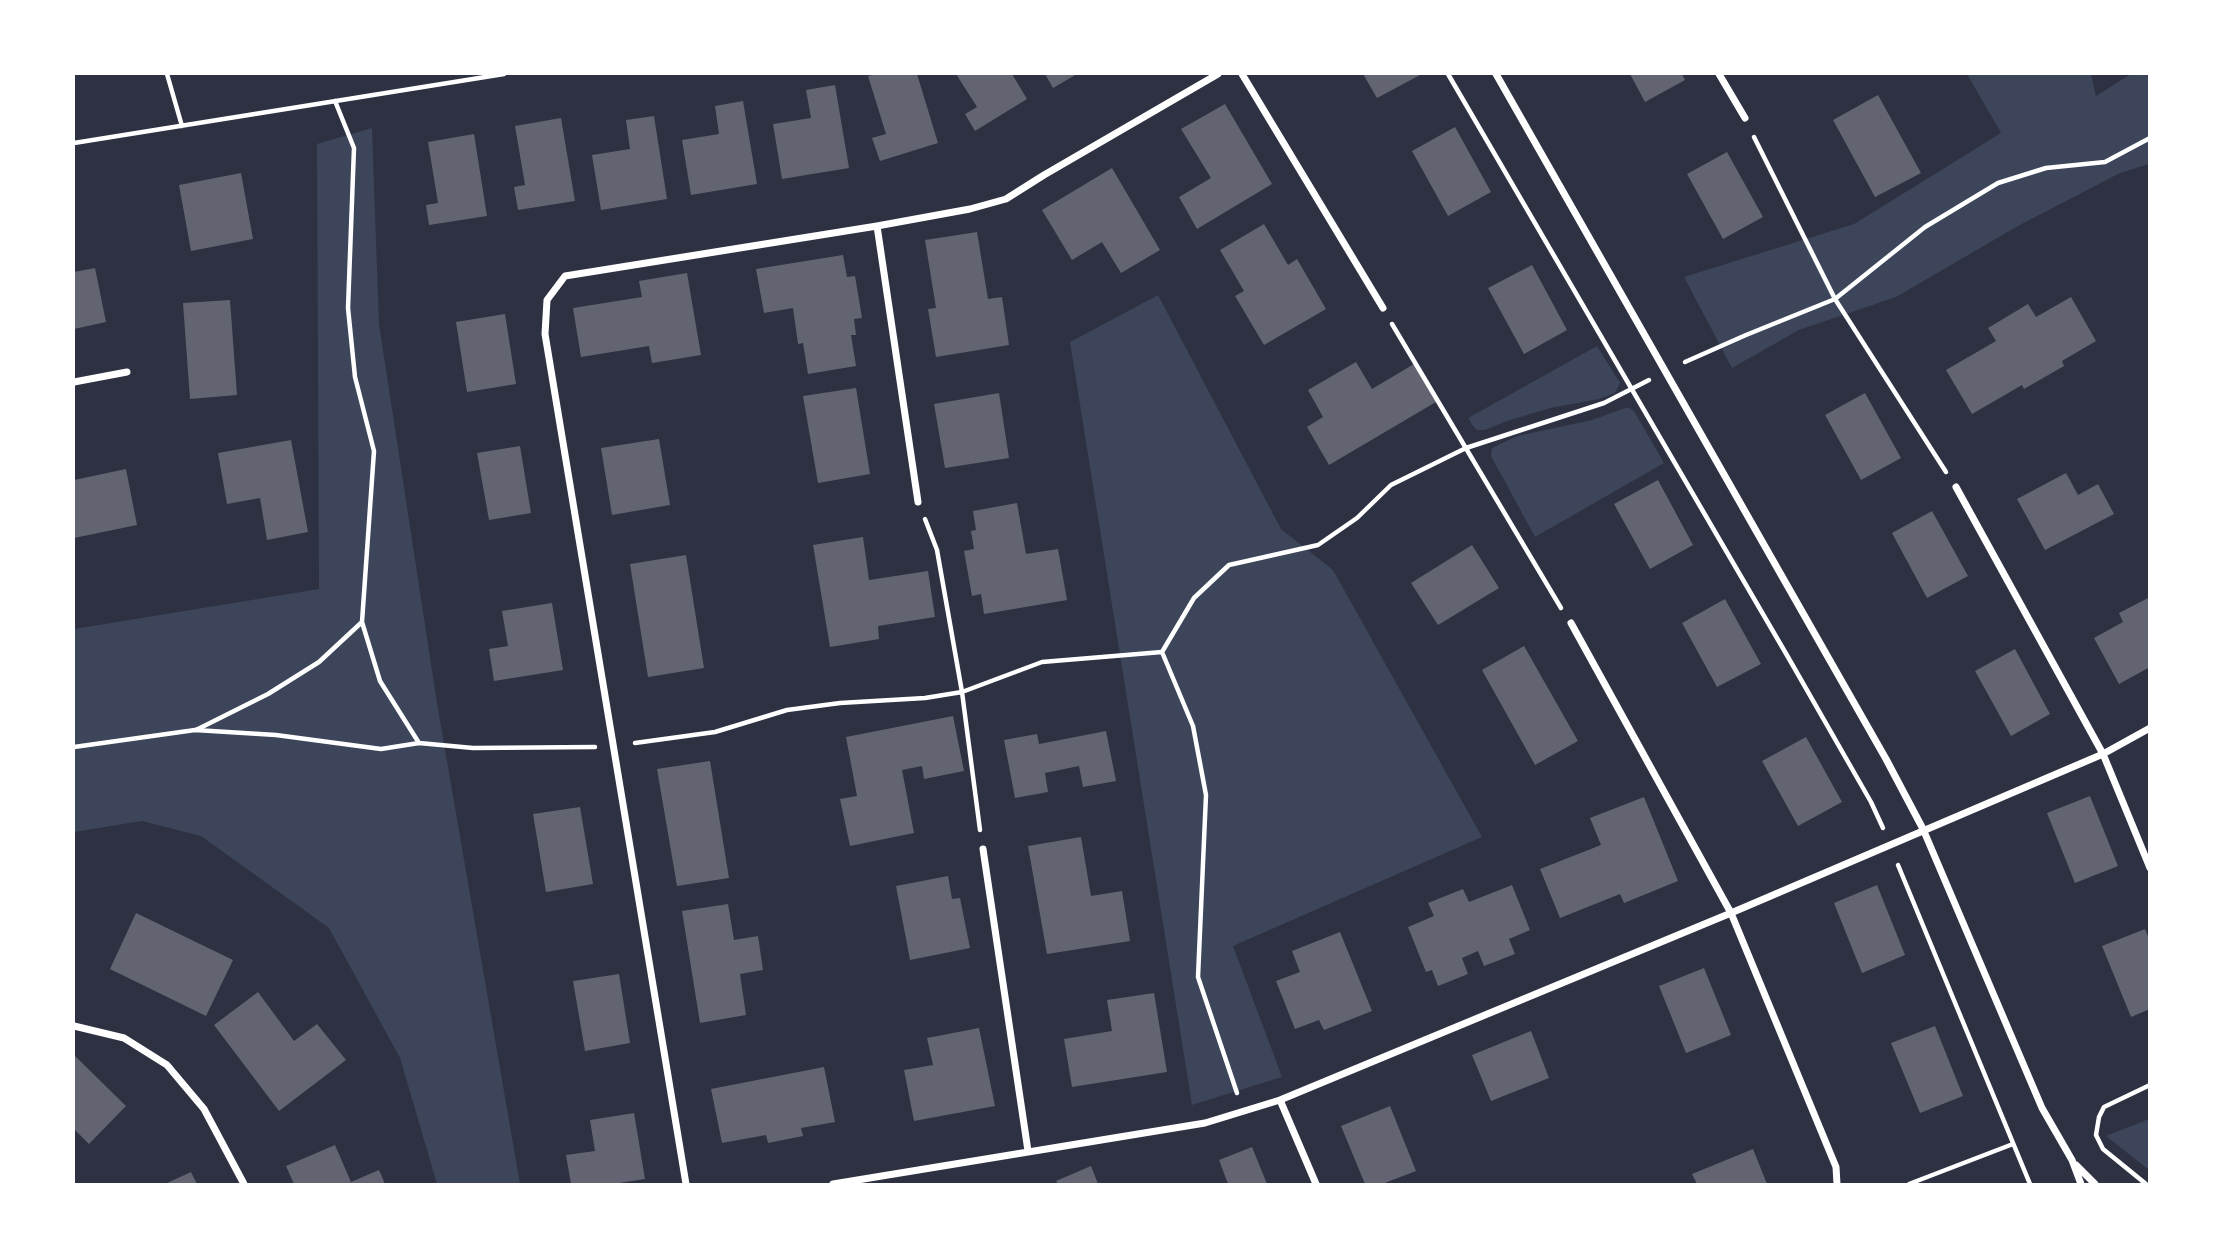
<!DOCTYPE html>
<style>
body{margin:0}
#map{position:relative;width:2223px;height:1258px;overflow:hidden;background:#2d3142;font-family:"Source Sans 3",sans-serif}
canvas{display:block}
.frame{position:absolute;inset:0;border:75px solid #fff;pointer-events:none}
</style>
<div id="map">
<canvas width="2223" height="1258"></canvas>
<div class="frame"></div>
</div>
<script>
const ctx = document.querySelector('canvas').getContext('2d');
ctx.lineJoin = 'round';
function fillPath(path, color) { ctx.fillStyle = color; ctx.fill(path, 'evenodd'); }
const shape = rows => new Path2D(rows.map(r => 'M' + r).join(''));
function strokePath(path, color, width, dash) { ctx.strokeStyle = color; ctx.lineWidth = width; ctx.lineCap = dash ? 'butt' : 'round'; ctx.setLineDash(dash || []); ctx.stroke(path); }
const green = shape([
 [1967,74,2091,74,2096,96,2131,74,2149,74,2149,164,2120,173,2018,226,1896,297,1799,330,1732,368,1684,277,1854,224,2001,133],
 [372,128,379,324,437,703,520,1184,437,1184,400,1058,329,928,201,836,142,821,74,832,74,629,319,589,317,144],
 [1158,295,1281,529,1333,570,1482,837,1233,946,1282,1077,1192,1105,1070,342],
 [1597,346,1620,383,1615,393,1599,399,1550,408,1507,421,1485,430,1477,430,1473,426,1468,418],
 [1625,408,1630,408,1634,411,1664,463,1535,537,1491,456,1492,448,1517,436,1592,420],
 [2149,1119,2149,1170,2106,1136]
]);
const building = shape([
 [877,74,917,74,938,143,880,161,872,138,886,134,868,76],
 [956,74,1012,74,1027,99,975,131,965,114,977,107],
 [1045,74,1077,74,1053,88],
 [1363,74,1422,74,1377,98],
 [1630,74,1682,74,1685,80,1645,102],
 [835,85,849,168,782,179,773,124,811,118,806,90],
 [1878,95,1921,173,1875,197,1833,120],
 [743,101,757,184,691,195,682,140,719,134,715,106],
 [1225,104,1272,184,1197,229,1179,197,1211,178,1181,129],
 [654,116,667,199,601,210,592,155,630,149,626,120],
 [561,118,575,201,518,210,514,187,525,185,515,126],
 [1455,127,1491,192,1448,216,1412,151],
 [474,134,487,216,429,225,426,205,438,203,428,142],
 [1727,152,1763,217,1723,239,1687,174],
 [1112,168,1160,250,1121,273,1102,242,1072,260,1042,210],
 [241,173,253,239,191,251,179,185],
 [1264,224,1288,265,1297,259,1326,309,1264,345,1235,296,1244,291,1220,250],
 [977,232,988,299,1002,297,1009,345,936,357,928,309,936,308,925,240],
 [843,255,847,277,855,276,862,318,854,319,856,335,851,335,856,366,808,374,803,343,798,344,793,308,764,313,756,269],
 [1532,265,1567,330,1524,354,1488,288],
 [95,268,106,322,74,329,74,272],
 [687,273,701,355,652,363,649,346,581,357,573,308,642,297,639,281],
 [2071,297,2096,341,2062,361,2064,366,2024,389,2022,385,1972,414,1946,370,1996,341,1988,328,2028,304,2036,317],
 [230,300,237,395,190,399,183,303],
 [505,314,516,384,467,392,456,322],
 [1356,362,1372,389,1414,364,1436,402,1329,465,1307,427,1323,417,1308,390],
 [856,388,870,474,818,483,803,396],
 [999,393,1009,458,945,468,934,404],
 [1865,393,1901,458,1861,480,1825,415],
 [659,439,670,505,612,515,601,448],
 [291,440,308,532,267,540,260,498,227,504,218,453],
 [520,446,531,513,489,520,477,453],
 [126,469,137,525,74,538,74,480],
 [2066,473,2078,495,2098,484,2114,514,2045,550,2017,499],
 [1658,480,1693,545,1650,569,1614,504],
 [1017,503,1026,554,1058,549,1067,600,984,614,981,594,972,596,964,551,974,549,971,531,976,530,973,511],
 [1932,511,1968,576,1927,598,1892,533],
 [863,537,869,580,928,571,935,617,878,626,879,639,830,647,813,545],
 [1472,545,1499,588,1438,625,1411,583],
 [686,555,704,668,648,677,630,564],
 [2150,597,2150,667,2119,684,2094,638,2123,622,2119,613],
 [1725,599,1761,664,1717,687,1682,623],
 [552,603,563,670,494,681,489,649,508,646,502,611],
 [1524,646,1578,741,1535,765,1482,670],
 [2015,649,2050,714,2011,736,1975,671],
 [953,716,964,771,924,779,922,766,902,770,914,833,850,846,840,799,857,796,846,737],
 [1106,731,1116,781,1083,787,1079,766,1045,773,1048,792,1015,798,1004,740,1037,734,1039,744],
 [1806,737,1842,802,1798,826,1762,761],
 [710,761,729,878,677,886,657,769],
 [2090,796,2118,866,2075,883,2047,813],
 [1644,797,1678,881,1624,903,1620,894,1560,918,1540,869,1601,845,1590,818],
 [580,807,593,884,546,892,533,814],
 [1081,837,1091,896,1122,891,1130,941,1047,954,1028,846],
 [948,876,952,899,960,898,970,948,910,960,896,886],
 [1512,885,1530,930,1509,939,1515,954,1484,966,1478,951,1462,958,1468,974,1438,986,1432,970,1426,972,1408,927,1434,916,1428,903,1463,889,1469,902],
 [1877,885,1905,955,1862,973,1834,903],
 [728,904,734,940,758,936,763,970,740,974,746,1015,700,1023,682,911],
 [136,913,233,960,206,1016,110,969],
 [2145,929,2150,941,2150,1009,2131,1017,2102,946],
 [1340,932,1372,1011,1324,1030,1319,1020,1295,1029,1276,981,1300,972,1292,951],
 [1704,968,1731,1035,1686,1053,1659,986],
 [619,974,630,1043,585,1051,573,981],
 [258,992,294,1041,317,1024,346,1060,279,1111,214,1025],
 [1154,993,1167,1072,1072,1087,1064,1039,1112,1031,1107,1000],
 [1935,1026,1963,1096,1920,1113,1891,1043],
 [979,1028,995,1106,914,1121,904,1070,933,1065,927,1038],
 [1531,1031,1549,1078,1491,1101,1472,1055],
 [74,1055,126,1106,89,1144,74,1129],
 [824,1067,835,1122,801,1128,803,1136,768,1143,766,1135,722,1143,711,1089],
 [1390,1106,1416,1171,1382,1184,1365,1184,1341,1126],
 [634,1113,645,1179,613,1184,571,1184,566,1155,595,1151,590,1120],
 [335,1145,351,1182,379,1170,385,1184,294,1184,286,1166],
 [1252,1147,1267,1184,1228,1184,1219,1160],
 [1753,1149,1767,1184,1697,1184,1692,1174],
 [1091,1166,1098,1184,1058,1184,1056,1181],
 [191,1172,197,1184,165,1184]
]);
const path = shape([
 [167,74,182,126],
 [1448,74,1788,657,1871,802,1883,828],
 [335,101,354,148,348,308,355,377,374,451,362,622,380,681,419,743,473,748,595,747],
 [1754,137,1835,299,1946,472],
 [74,143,504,74],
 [1392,324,1561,608],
 [1685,362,1746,335,1835,299,1925,227,1998,183,2046,168,2105,162,2150,138],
 [925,519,937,550,962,692,980,830],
 [1162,652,1194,598,1229,565,1318,545,1357,518,1391,485,1466,448,1604,403,1649,380],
 [196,730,268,694,319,662,362,622],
 [635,743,715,732,787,710,840,703,925,698,962,692,1042,662,1162,652,1193,726,1206,795,1198,977,1237,1093],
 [74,747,195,730,276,735,381,749,419,743],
 [1898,865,2030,1184],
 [1909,1184,2013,1144],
 [2146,1184,2103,1149,2096,1135,2099,1117,2104,1107,2150,1085]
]);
const minor = shape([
 [1242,74,1383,308],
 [1496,74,1886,759,1923,829,2042,1108,2072,1160,2081,1184],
 [1719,74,1745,118],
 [877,226,918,502],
 [74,382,127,372],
 [1956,487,2103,754,2150,868],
 [1571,623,1731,913,1836,1167,1837,1184],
 [983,849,1028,1151],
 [74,1026,124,1038,167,1065,204,1109,244,1184],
 [1280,1100,1316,1184],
 [2076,1165,2095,1184],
 [686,1184,545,334,547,300,565,276,877,226,970,209,1006,199,1044,175,1218,74],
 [833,1184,1205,1123,1280,1100,1731,913,2103,754,2150,728]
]);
fillPath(green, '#3c4559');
fillPath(building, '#626471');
strokePath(path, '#fff', 4.5);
strokePath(minor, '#fff', 7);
</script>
